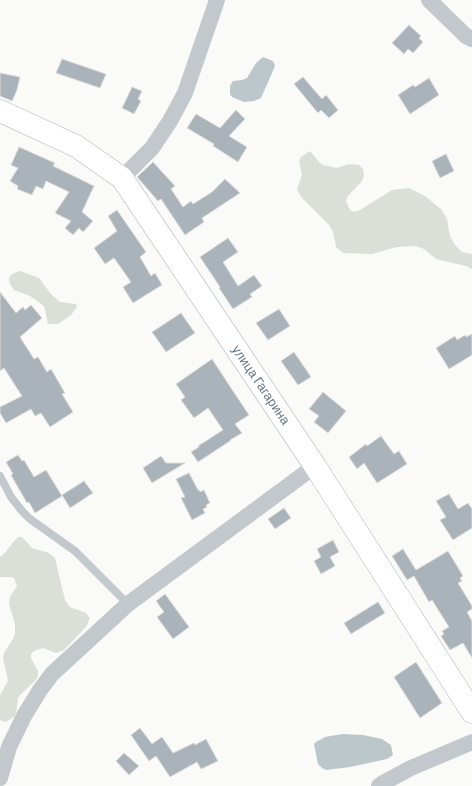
<!DOCTYPE html>
<meta charset="utf-8">
<style>
body{margin:0}
canvas{display:block;background:#fafaf8}
</style>
<canvas width="472" height="786"></canvas>
<script>
const ctx = document.querySelector('canvas').getContext('2d');
ctx.lineJoin = 'round';
function fillPath(path, color) { ctx.fillStyle = color; ctx.fill(path, 'evenodd'); }
const shape = rows => new Path2D(rows.map(r => 'M' + r).join(''));
function strokePath(path, color, width, dash) { ctx.strokeStyle = color; ctx.lineWidth = width; ctx.lineCap = dash ? 'butt' : 'round'; ctx.setLineDash(dash || []); ctx.stroke(path); }
function write(font, color, halo, rows, align = 'center') {
  ctx.font = font + ' Barlow,sans-serif'; ctx.lineWidth = 4; ctx.setLineDash([]); ctx.textBaseline = 'middle'; ctx.strokeStyle = halo; ctx.fillStyle = color; for (const [text, x, y, turn = 0] of rows) {
    ctx.save(); ctx.translate(x, y); ctx.rotate((+turn || 0) * Math.PI / 180); ctx.textAlign = isNaN(turn) ? turn : align; if (halo) ctx.strokeText(text, 0, 0); ctx.fillText(text, 0, 0); ctx.restore();
  }
}
const green = shape([
 [310,151,319,162,323,165,337,168,349,164,359,165,363,169,364,175,362,181,348,196,346,201,350,210,354,212,360,210,392,190,409,188,425,196,442,210,447,219,450,236,455,245,462,252,472,254,472,269,466,266,436,259,424,249,415,246,397,247,372,254,343,253,336,247,333,232,329,225,301,197,297,189,302,175,299,161,301,157],
 [20,271,39,278,51,294,60,302,76,304,77,307,71,315,58,324,48,324,44,306,30,296,14,290,10,284,9,278,11,275,14,273],
 [18,537,22,537,32,548,49,553,55,558,65,600,70,607,86,613,90,618,86,627,64,650,56,653,43,648,34,651,31,654,31,658,38,671,38,676,36,680,20,695,18,698,16,714,14,717,6,722,2,721,0,719,0,695,8,681,3,658,4,653,14,637,15,633,15,624,9,604,10,597,17,586,14,578,11,577,0,577,0,557,4,554,15,540]
]);
const water = shape([
 [263,57,273,61,275,66,261,98,254,101,244,102,232,97,230,94,230,86,233,81,242,80,247,78,256,63],
 [342,734,363,735,382,739,391,745,393,755,387,759,350,767,326,770,322,768,318,764,314,744,316,742,325,737]
]);
const building = shape([
 [409,25,421,36,419,38,423,42,413,53,408,49,404,54,392,43,409,25],
 [62,59,106,74,100,88,56,73,62,59],
 [0,73,20,77,17,90,12,101,0,96,0,73],
 [303,77,322,99,326,95,338,110,329,118,321,110,318,113,294,84,303,77],
 [429,78,439,95,410,114,398,95,413,85,415,87,429,78],
 [132,87,142,91,138,99,141,101,134,114,122,108,132,87],
 [236,110,245,119,229,136,247,147,238,162,213,146,214,144,187,128,196,114,220,128,236,110],
 [19,147,55,163,53,166,94,186,82,212,93,221,83,232,79,228,73,235,65,228,71,221,55,213,69,192,46,181,43,189,36,186,32,195,17,189,18,186,10,181,18,168,11,165,19,147],
 [446,154,454,171,440,178,432,161,446,154],
 [153,162,175,186,171,189,183,207,191,201,193,204,212,192,225,179,240,193,202,218,204,222,185,235,161,199,158,201,137,177,153,162],
 [117,210,146,252,140,257,151,276,155,273,162,285,133,303,123,287,131,282,114,258,105,264,94,248,117,231,108,216,117,210],
 [228,238,238,252,223,262,238,286,254,275,262,286,250,294,252,297,233,309,219,288,220,287,200,257,228,238],
 [0,292,16,313,23,307,25,310,31,305,42,318,20,337,34,359,38,357,47,372,51,369,65,393,62,394,73,412,50,427,41,413,35,416,31,409,6,423,0,413,0,407,22,396,4,368,0,371,0,292],
 [279,309,290,326,268,340,256,323,279,309],
 [181,313,195,333,166,352,152,332,181,313],
 [472,334,472,355,449,369,436,348,455,336,457,340,465,335,466,337,472,334],
 [294,352,311,377,298,385,281,361,294,352],
 [212,359,231,388,249,415,235,424,242,433,230,440,230,441,198,462,191,452,199,447,198,446,223,430,208,408,194,418,181,400,185,397,176,384,212,359],
 [323,392,346,411,328,433,314,422,319,416,309,409,323,392],
 [381,436,394,454,399,451,407,464,377,483,364,463,357,469,349,457,366,444,367,446,381,436],
 [18,455,22,461,24,460,34,477,46,470,62,496,35,513,29,502,27,503,11,475,13,474,6,462,18,455],
 [161,456,166,463,185,463,152,483,143,468,161,456],
 [189,473,198,490,199,490,200,492,204,490,210,503,206,505,207,507,203,509,205,513,192,520,181,498,185,497,176,479,189,473],
 [84,481,93,493,70,508,62,495,84,481],
 [449,494,458,509,468,503,472,509,472,528,453,540,440,520,446,517,436,501,449,494],
 [284,508,291,518,275,529,268,519,284,508],
 [333,540,339,552,330,557,335,566,321,574,314,561,321,557,317,549,333,540],
 [403,549,416,570,448,551,463,576,460,578,462,581,458,583,472,606,472,609,467,612,472,621,472,658,463,643,450,650,441,636,444,634,442,631,449,627,432,600,429,602,414,576,407,580,392,556,403,549],
 [165,594,189,627,173,639,157,617,164,612,156,601,165,594],
 [378,602,385,613,351,634,344,623,378,602],
 [416,662,442,703,420,718,394,677,416,662],
 [140,728,152,744,162,737,173,753,194,743,195,745,206,739,218,761,201,769,197,762,170,777,156,756,149,761,131,735,140,728],
 [124,753,139,766,129,775,116,761,124,753]
]);
const lane = shape([
 [0,476,11,497,22,511,30,519,75,551,128,604]
]);
const street = shape([
 [429,0,466,36,472,39],
 [122,178,152,148,170,121,185,93,217,0],
 [0,778,9,747,24,716,40,690,52,674,128,604,315,466],
 [379,786,383,783,411,768,472,742]
]);
const secondary = shape([
 [0,111,76,146,122,178,315,466,472,712]
]);
const streetNames = [
 ["улица Гагарина",261,385,56]
];
fillPath(green, '#dadfd7');
fillPath(water, '#bbc7cb');
fillPath(building, '#aab3b9');
strokePath(building, '#dcdcda', 1);
strokePath(secondary, '#b3babf', 23);
strokePath(lane, '#c3c8cc', 8);
strokePath(street, '#c3c8cc', 16);
strokePath(secondary, '#fff', 22);
write('13px', '#657683', '#fff', streetNames);
</script>
